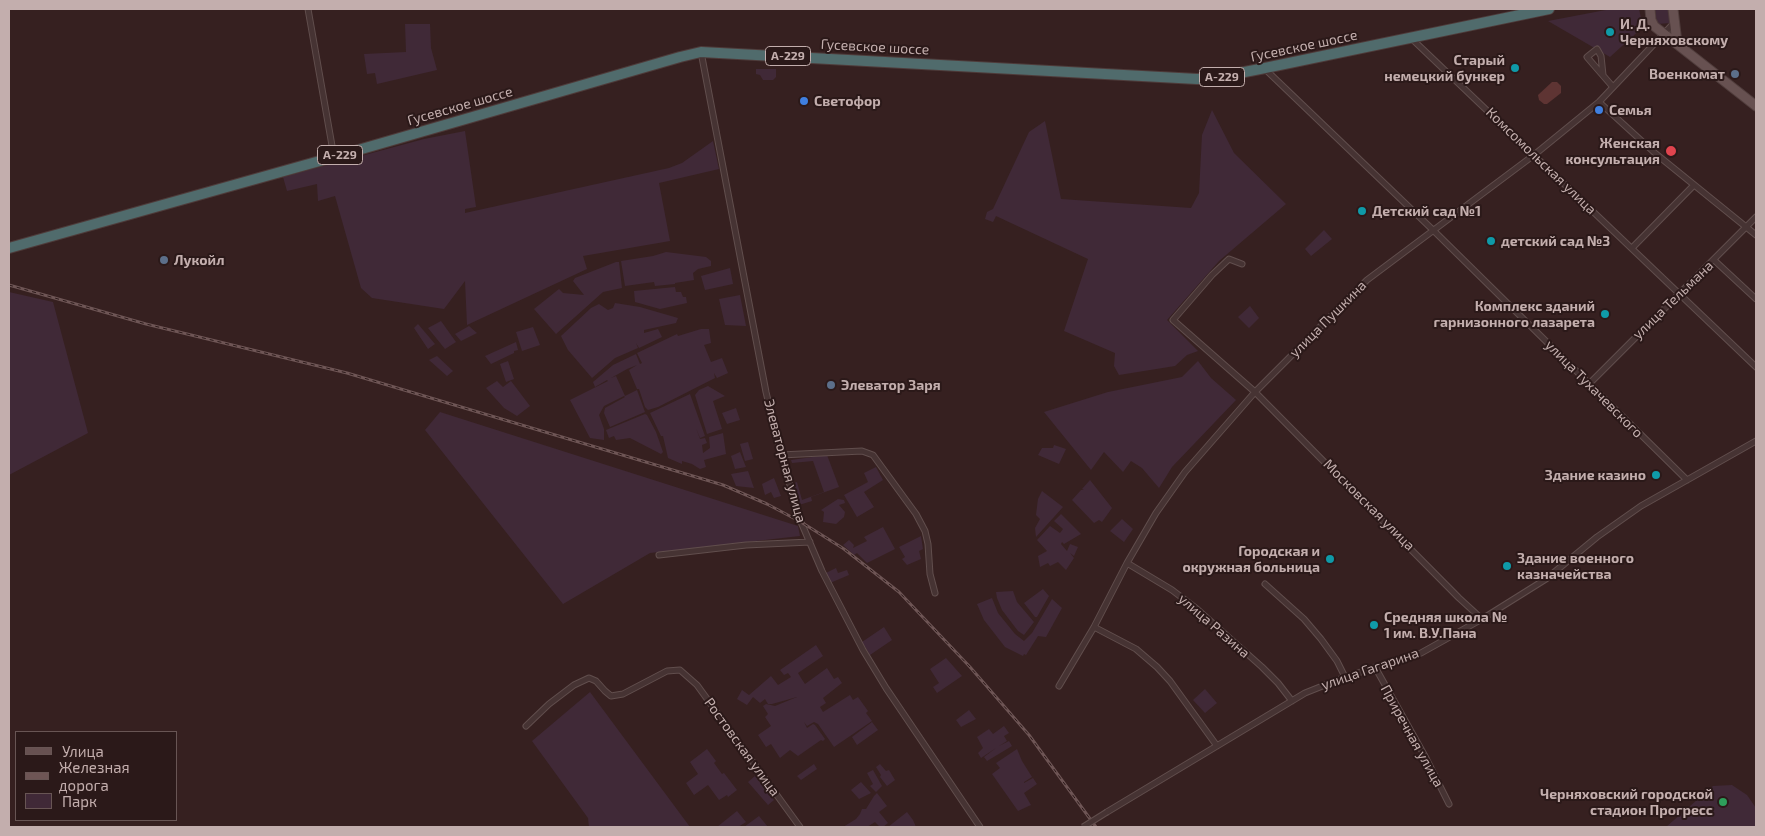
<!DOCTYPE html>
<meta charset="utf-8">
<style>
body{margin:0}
#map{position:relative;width:1765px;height:836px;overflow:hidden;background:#362020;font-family:"Exo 2",sans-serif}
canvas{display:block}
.frame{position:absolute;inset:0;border:10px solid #c3aead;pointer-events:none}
.legend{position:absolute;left:15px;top:731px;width:162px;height:90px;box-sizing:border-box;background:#2b1919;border:1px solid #685554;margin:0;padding:6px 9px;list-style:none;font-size:15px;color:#c3aead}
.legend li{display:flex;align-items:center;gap:10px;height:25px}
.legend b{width:25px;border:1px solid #685554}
</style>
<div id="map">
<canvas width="1765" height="836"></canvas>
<div class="frame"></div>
<ul class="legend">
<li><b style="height:6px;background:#675151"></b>Улица</li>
<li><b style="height:6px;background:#6e5555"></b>Железная дорога</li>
<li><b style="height:14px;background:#402937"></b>Парк</li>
</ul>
</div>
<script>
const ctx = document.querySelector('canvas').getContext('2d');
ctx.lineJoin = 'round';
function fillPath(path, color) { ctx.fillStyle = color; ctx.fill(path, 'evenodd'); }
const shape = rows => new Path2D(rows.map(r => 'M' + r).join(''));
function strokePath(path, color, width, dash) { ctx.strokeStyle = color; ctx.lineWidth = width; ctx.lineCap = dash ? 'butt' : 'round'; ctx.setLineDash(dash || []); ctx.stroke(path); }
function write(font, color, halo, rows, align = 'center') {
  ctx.font = font + ' "Exo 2",sans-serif'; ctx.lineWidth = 4; ctx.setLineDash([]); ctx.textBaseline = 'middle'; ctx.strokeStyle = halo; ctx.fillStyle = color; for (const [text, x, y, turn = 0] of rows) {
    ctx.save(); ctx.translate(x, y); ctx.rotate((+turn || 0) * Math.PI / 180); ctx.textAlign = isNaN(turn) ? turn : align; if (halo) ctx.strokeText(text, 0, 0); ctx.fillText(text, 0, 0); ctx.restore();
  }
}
const green = shape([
 [1611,9,1639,9,1643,27,1610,57,1548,21],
 [1655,9,1669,9,1671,23,1657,24],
 [405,24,430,24,431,48,437,70,377,84,375,73,367,74,364,54,406,52],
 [756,69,776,69,776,77,773,80,763,80,760,75,756,74],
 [1212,110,1234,153,1286,204,1219,261,1167,320,1198,351,1187,355,1175,366,1119,375,1114,366,1115,353,1064,331,1088,259,996,216,993,222,985,219,987,212,993,209,1029,132,1045,121,1061,199,1191,208,1199,193,1202,135],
 [465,131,476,207,465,209,465,213,669,168,682,163,713,141,719,169,659,183,670,241,583,256,587,269,467,325,465,281,444,309,372,298,361,288,335,196,318,201,317,184,287,191,283,177,424,139],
 [1324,230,1332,239,1311,256,1305,249],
 [666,252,706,257,711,261,711,266,698,269,693,273,694,280,675,283,675,284,655,286,654,282,625,286,621,261,653,256],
 [616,262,619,262,622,288,603,292,556,334,534,309,559,289,563,293,584,295,573,281,575,278],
 [730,268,733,284,705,290,701,276],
 [675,287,676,292,681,292,683,297,686,297,687,303,660,309,635,302,634,291],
 [9,292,53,302,88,433,9,475],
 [740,295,746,326,725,325,719,299],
 [615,303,640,307,678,318,676,323,644,330,644,333,658,329,662,337,639,348,636,343,638,348,615,358,592,378,568,350,561,336,591,308,599,304,608,310,613,308],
 [1250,306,1259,318,1249,328,1238,317],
 [441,321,456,342,445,349,428,328],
 [418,324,435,344,428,349,414,328],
 [469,326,477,333,461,341,455,334],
 [533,327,540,345,522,351,516,332],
 [701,329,709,329,711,343,704,345,711,362,722,358,728,373,717,378,714,373,715,378,658,407,648,410,645,407,639,389,637,389,629,370,637,365,627,369,611,378,616,376,625,396,637,390,645,412,610,427,604,413,605,408,625,397,624,396,604,406,599,415,604,429,604,440,590,438,570,400,608,381,607,380,595,387,593,382,613,365,636,354,640,364,642,363,637,353,677,334,678,336],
 [516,342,518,350,514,351,514,353,491,364,485,356],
 [437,356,453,371,447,376,429,360],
 [508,361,514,379,506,382,500,364],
 [1198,361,1211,378,1236,400,1172,467,1159,488,1142,468,1131,461,1123,472,1104,452,1091,470,1044,412,1108,392,1182,377],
 [497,381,503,387,511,381,530,406,517,416,504,408,486,388],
 [708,386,725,396,713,401,722,429,707,434,695,395,699,390],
 [690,394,705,436,700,438,696,428,700,439,705,438,707,443,702,445,703,453,710,448,709,437,723,433,726,454,704,460,706,467,700,469,692,464,682,461,682,464,668,458,663,436,661,436,650,413],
 [736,408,740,420,727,424,722,413],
 [440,412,798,526,800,536,650,553,563,604,425,430],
 [645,414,647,415,656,432,663,452,661,454,630,438,616,440,614,436,609,438,606,430],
 [748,442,753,459,745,461,740,444],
 [1054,445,1066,449,1059,464,1038,455,1042,448,1053,448],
 [740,452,746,467,735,469,731,456],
 [827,455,839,487,811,497,812,501,799,505,792,484,797,482,802,500,824,492,813,461,792,463,791,460],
 [876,467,883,480,864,492,874,507,857,517,844,495,868,482,864,473],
 [748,471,754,488,736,486,731,474],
 [774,478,781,496,774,498,771,492,765,495,762,484],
 [1090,480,1112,508,1102,522,1099,520,1094,523,1072,500,1081,490,1084,490,1082,489],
 [1042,491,1063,507,1036,537,1035,528,1040,519,1036,515,1038,499],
 [838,499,844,500,845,503,839,505,845,512,844,517,836,524,823,522,824,512,821,510],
 [1061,514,1081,534,1064,544,1062,542,1061,544,1067,551,1070,544,1078,547,1074,556,1070,553,1074,558,1066,570,1058,562,1050,566,1048,563,1040,567,1038,556,1047,551,1037,540,1050,526,1060,533,1063,529,1054,521],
 [1122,519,1133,529,1124,542,1110,531],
 [883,527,895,549,867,563,857,553,854,555,843,545,849,540,854,545,853,548,867,541,864,537],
 [921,536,923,549,919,551,921,559,907,565,902,559,905,557,899,547],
 [836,568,838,573,847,570,849,575,830,583,826,573],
 [1043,589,1049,596,1037,617,1035,617,1024,603],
 [1013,591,1017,602,1034,622,1024,635,1018,631,1002,610,997,598,996,592],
 [992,598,998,613,1015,634,1024,641,1032,633,1052,599,1062,608,1046,637,1038,636,1026,655,1024,654,1023,656,1005,647,984,620,977,604],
 [884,627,892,640,870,655,862,642],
 [816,645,823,656,798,673,801,678,805,684,827,668,834,679,838,677,842,683,823,698,826,703,820,707,823,712,850,695,853,700,858,697,868,711,866,713,872,721,834,747,818,724,814,722,807,726,804,722,807,728,813,724,815,725,825,739,823,741,821,740,798,756,790,750,780,758,771,744,766,747,758,735,771,726,765,717,768,714,763,706,766,704,775,706,797,697,772,704,768,704,765,699,760,703,753,697,747,705,737,699,742,690,749,695,771,676,778,685,791,677,788,673,784,675,780,670],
 [946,658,962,676,937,693,933,687,939,683,930,669],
 [1205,689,1217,703,1205,713,1193,700],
 [590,692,690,827,589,827,588,818,532,741],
 [969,710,976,719,961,727,956,720],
 [872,722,878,730,857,745,852,737],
 [1004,726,1009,733,1004,736,1007,741,999,746,1009,741,1012,746,987,761,984,757,996,748,981,758,978,753,983,748,977,737,989,729,993,734],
 [707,749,716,761,714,763,722,774,724,773,737,790,728,797,727,795,719,800,708,785,694,795,686,783,698,774,690,762],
 [1017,749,1022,761,1004,773,1022,761,1032,777,1024,782,1024,783,1033,778,1037,784,1024,793,1031,805,1018,811,992,774,1000,768,996,763],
 [814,764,817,769,801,780,797,776],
 [880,764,886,771,889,770,895,780,887,786,880,777,881,775,876,767],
 [873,770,882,786,876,792,870,786,873,784,867,773],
 [755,776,774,800,768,805,748,782],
 [861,782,871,793,859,799,851,790],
 [1732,785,1747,795,1756,808,1756,827,1666,827,1713,786],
 [877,793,887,806,879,812,888,823,883,827,880,827,875,822,867,827,843,827,856,819,860,814,862,809,866,809,874,796],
 [737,811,746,822,738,827,717,827],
 [907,812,913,820,916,827,888,827],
 [759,816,768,827,744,827]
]);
const water = shape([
 [1552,82,1557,82,1561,86,1561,93,1547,104,1544,104,1539,100,1538,95]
]);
const street = shape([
 [308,9,334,157],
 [1411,38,1756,367],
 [701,52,766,392,781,455,801,522,822,571,863,650,886,688,980,827],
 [1265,69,1433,230,1687,480],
 [1603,75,1601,56,1597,49,1587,57,1593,64,1613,87],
 [1599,102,1656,154,1756,235],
 [1632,248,1694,185],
 [1714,260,1756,299],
 [1242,264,1229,259,1212,275,1173,320,1255,392,1459,598,1482,619],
 [1589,384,1756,217],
 [781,455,862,451,873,455,916,514,925,531,928,544,930,574,935,593],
 [659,555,746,545,810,542],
 [1127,563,1172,590,1197,609,1262,667,1278,683,1292,701],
 [1265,584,1304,619,1321,639,1337,661,1345,677],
 [1094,627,1136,649,1157,667,1170,681,1217,746],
 [1375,667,1426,758,1449,804],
 [1059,686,1094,627,1127,563,1156,513,1185,472,1255,392,1367,280,1534,155,1599,102,1674,23],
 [526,726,549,704,574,685,589,678,596,681,605,691,611,696,623,694,667,671,680,670,697,685,800,827],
 [1107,812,1305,693,1345,677,1421,653,1482,619,1546,579,1597,537,1641,506,1756,441]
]);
const primary = shape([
 [1650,9,1651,20,1654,26,1756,106],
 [1673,9,1677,43]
]);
const highway = shape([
 [9,248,334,157,680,57,701,52,1197,79,1214,78,1265,68,1549,9]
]);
const rail = shape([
 [9,285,146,324,347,373,723,485,767,504,801,522,844,549,899,592,970,667,1029,735,1096,827]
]);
const streetBridge = shape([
 [1083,827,1107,812]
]);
const markers = [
 [1610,32,5,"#0f9aa8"],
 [1515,68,5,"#0f9aa8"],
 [1735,74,5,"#5c6f8a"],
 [804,101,5,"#3f7fe0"],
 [1599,110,5,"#3f7fe0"],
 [1671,151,6,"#e0444e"],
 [1362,211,5,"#0f9aa8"],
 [1491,241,5,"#0f9aa8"],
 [164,260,5,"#5c6f8a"],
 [1605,314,5,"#0f9aa8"],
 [831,385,5,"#5c6f8a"],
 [1656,475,5,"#0f9aa8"],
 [1330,559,5,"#0f9aa8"],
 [1507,566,5,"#0f9aa8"],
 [1374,625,5,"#0f9aa8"],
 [1723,802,5,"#2e9e5b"]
];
const shields = [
 [788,56,45],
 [1222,77,45],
 [340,155,45]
];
const shieldNames = [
 ["А-229",788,56],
 ["А-229",1222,77],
 ["А-229",340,155]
];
const poiNames = [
 ["И. Д.",1620,24],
 ["Черняховскому",1620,40],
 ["Старый",1505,60,"right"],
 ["немецкий бункер",1505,76,"right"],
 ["Военкомат",1725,74,"right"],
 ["Светофор",814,101],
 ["Семья",1609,110],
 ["Женская",1660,143,"right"],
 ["консультация",1660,159,"right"],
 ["Детский сад №1",1372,211],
 ["детский сад №3",1501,241],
 ["Лукойл",174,260],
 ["Комплекс зданий",1595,306,"right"],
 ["гарнизонного лазарета",1595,322,"right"],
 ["Элеватор Заря",841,385],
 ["Здание казино",1646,475,"right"],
 ["Городская и",1320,551,"right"],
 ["окружная больница",1320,567,"right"],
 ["Здание военного",1517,558],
 ["казначейства",1517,574],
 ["Средняя школа №",1384,617],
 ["1 им. В.У.Пана",1384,633],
 ["Черняховский городской",1713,794,"right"],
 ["стадион Прогресс",1713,810,"right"]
];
const streetNames = [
 ["Гусевское шоссе",1304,46,-12],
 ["Гусевское шоссе",875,47,3],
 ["Гусевское шоссе",460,106,-16],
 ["Комсомольская улица",1541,161,44],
 ["улица Тельмана",1673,300,-44],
 ["улица Пушкина",1328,319,-45],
 ["улица Тухачевского",1594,389,45],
 ["Элеваторная улица",785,461,75],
 ["Московская улица",1369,505,45],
 ["улица Разина",1214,626,41],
 ["улица Гагарина",1370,669,-19],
 ["Приречная улица",1412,736,61],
 ["Ростовская улица",742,747,54]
];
fillPath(green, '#402937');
fillPath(water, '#5e3433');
strokePath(street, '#614e4d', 7);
strokePath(primary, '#503d3c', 11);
strokePath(highway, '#4e3b3a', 12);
strokePath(street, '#463333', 5);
strokePath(primary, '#675151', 9);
strokePath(highway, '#506b6c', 10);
strokePath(rail, '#6e5555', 3);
strokePath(rail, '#2b1919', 1, [4]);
strokePath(streetBridge, '#614e4d', 7, []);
strokePath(streetBridge, '#463333', 5);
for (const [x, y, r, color] of markers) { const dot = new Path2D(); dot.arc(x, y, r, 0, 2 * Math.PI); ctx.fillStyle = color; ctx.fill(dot); strokePath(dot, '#2b1919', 2); }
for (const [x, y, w] of shields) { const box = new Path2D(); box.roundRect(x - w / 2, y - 9.5, w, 19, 4); ctx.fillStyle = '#2b1919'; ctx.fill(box); strokePath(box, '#c3aead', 1); }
write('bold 12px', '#c3aead', null, shieldNames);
write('bold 14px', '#c3aead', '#2b1919', poiNames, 'left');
write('14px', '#c3aead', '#2b1919', streetNames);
</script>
